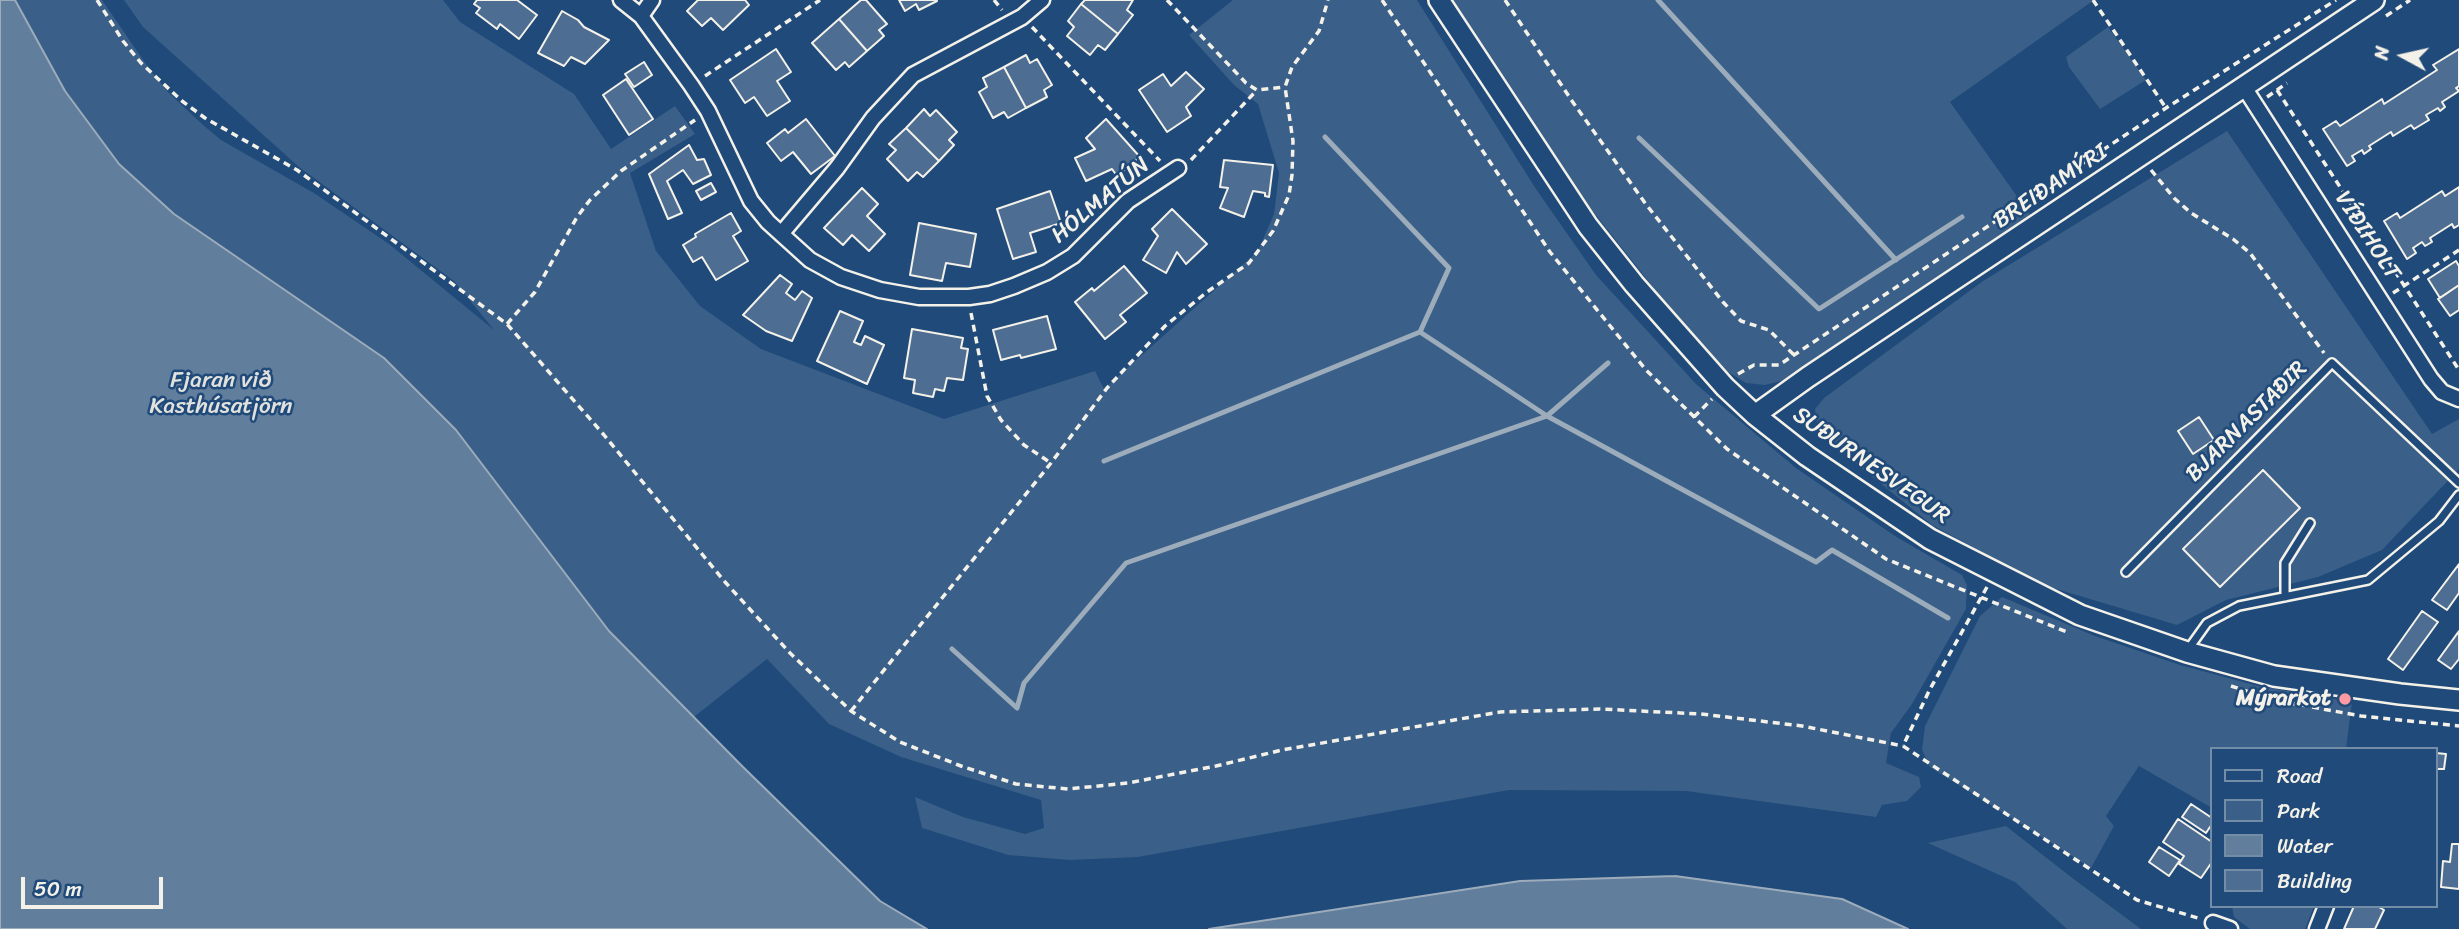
<!DOCTYPE html>
<meta charset="utf-8">
<style>
body{margin:0}
#map{position:relative;width:2459px;height:929px;overflow:hidden;background:#1f4a7a;font-family:Sriracha,sans-serif}
canvas{display:block}
.legend{position:absolute;left:2210px;top:747px;width:228px;height:161px;box-sizing:border-box;background:#1f4a7a;border:2px solid #748da6;margin:0;padding:9px 12px;list-style:none;font-size:21px;color:#f4f1e8}
.legend li{display:flex;align-items:center;gap:14px;height:35px}
.legend b{width:35px;border:2px solid #748da6}
.north{position:absolute;left:2368px;top:21px;width:70px;height:70px;-webkit-text-stroke:5px #1f4a7a;paint-order:stroke;rotate:278deg;font-size:19px;font-weight:700;line-height:28px;text-align:center;color:#f4f1e8}
.north::after{content:'';display:block;margin:auto;width:24px;height:32px;background:#f4f1e8;clip-path:polygon(50% 0,100% 100%,50% 72%,0 100%)}
.scale{position:absolute;left:21px;top:877px;width:142px;height:32px;box-sizing:border-box;border:4px solid #f4f1e8;border-top:0;padding-left:9px;font-size:21px;line-height:24px;white-space:nowrap;color:#f4f1e8;-webkit-text-stroke:5px #1f4a7a;paint-order:stroke}
</style>
<div id="map">
<canvas width="2459" height="929"></canvas>
<ul class="legend">
<li><b style="height:9px;background:#1f4a7a"></b>Road</li>
<li><b style="height:19px;background:#3a5f88"></b>Park</li>
<li><b style="height:19px;background:#627e9d"></b>Water</li>
<li><b style="height:19px;background:#4d6e92"></b>Building</li>
</ul>
<div class="north">N</div>
<div class="scale">50 m</div>
</div>
<script>
const ctx = document.querySelector('canvas').getContext('2d');
ctx.lineJoin = 'round';
function fillPath(path, color) { ctx.fillStyle = color; ctx.fill(path, 'evenodd'); }
const shape = rows => new Path2D(rows.map(r => 'M' + r).join(''));
function strokePath(path, color, width, dash) { ctx.strokeStyle = color; ctx.lineWidth = width; ctx.lineCap = dash ? 'butt' : 'round'; ctx.setLineDash(dash || []); ctx.stroke(path); }
function write(font, color, halo, rows, align = 'center') {
  ctx.font = font + ' Sriracha,sans-serif'; ctx.lineWidth = 5; ctx.setLineDash([]); ctx.textBaseline = 'middle'; ctx.strokeStyle = halo; ctx.fillStyle = color; for (const [text, x, y, turn = 0] of rows) {
    ctx.save(); ctx.translate(x, y); ctx.rotate((+turn || 0) * Math.PI / 180); ctx.textAlign = isNaN(turn) ? turn : align; if (halo) ctx.strokeText(text, 0, 0); ctx.fillText(text, 0, 0); ctx.restore();
  }
}
const green = shape([
 [0,0,102,0,150,70,168,92,202,124,221,140,314,193,389,244,494,330,454,281,299,167,143,27,124,0,443,0,460,22,574,94,611,149,675,106,695,134,630,173,656,251,700,306,761,349,944,419,1095,371,1104,389,1258,251,1274,214,1279,173,1258,104,1234,85,1189,35,1233,0,1417,0,1536,189,1596,275,1696,384,1796,468,1895,536,1962,575,1967,585,1966,609,1912,704,1891,733,1886,763,1919,777,1921,787,1907,801,1882,805,1876,817,1686,791,1509,790,1138,857,1070,860,1008,855,922,828,915,797,963,817,1025,834,1044,828,1041,800,901,757,829,724,767,659,675,732,785,809,880,901,927,929,509,865],
 [1451,0,2094,0,1950,102,2031,216,1814,365,1792,378,1765,385,1746,383,1728,372,1672,311,1587,204],
 [2108,27,2146,80,2100,109,2069,67,2066,57],
 [2227,131,2432,434,2459,419,2459,469,2382,550,2318,577,2226,600,2177,625,2043,585,1932,525,1818,433,1815,409,1824,398,1983,281],
 [2002,597,2095,636,2180,665,2258,686,2352,702,2346,749,2212,749,2212,808,2139,766,2106,816,2114,826,2091,868,1930,767,1922,750,1925,726,1980,616],
 [2006,826,2071,877,2141,929,2067,929,2015,882,1928,843],
 [2232,906,2314,906,2305,929,2250,929,2234,917]
]);
const water = shape([
 [0,0,15,0,65,91,119,164,174,214,384,358,456,430,609,631,741,765,880,901,927,929,0,929,0,0],
 [1675,876,1842,899,1908,929,1209,929,1520,881,1675,876]
]);
const stream = shape([
 [1658,0,1896,260],
 [1325,137,1449,268,1420,332],
 [1639,138,1819,309,1962,217],
 [1104,461,1420,332,1547,416,1816,562,1832,550,1948,618],
 [952,649,1017,708,1024,683,1126,563,1547,416,1608,363]
]);
const building = shape([
 [477,0,517,0,537,15,519,39,500,24,497,29,476,13,480,8,474,4,477,0],
 [698,0,745,0,749,5,723,30,711,18,702,26,687,11,698,0],
 [861,0,866,0,887,24,879,30,884,36,867,51,839,19,861,0],
 [899,0,936,0,937,1,919,10,916,4,905,11,899,0],
 [1085,0,1133,0,1127,10,1133,15,1118,34,1081,4,1085,0],
 [1081,4,1118,34,1105,50,1098,45,1090,55,1067,36,1074,27,1068,21,1081,4],
 [562,11,578,20,584,27,609,40,585,64,571,57,564,66,538,53,562,11],
 [839,19,867,51,849,67,845,62,836,70,812,43,839,19],
 [776,49,791,72,777,81,790,101,767,116,754,97,745,103,730,80,776,49],
 [2459,49,2459,86,2456,88,2459,91,2442,102,2445,107,2440,111,2438,108,2426,115,2429,120,2414,129,2411,125,2393,136,2391,132,2369,146,2371,149,2364,154,2362,150,2352,156,2355,161,2347,166,2323,129,2336,121,2340,126,2382,99,2384,104,2437,70,2433,65,2459,49],
 [1026,55,1030,63,1037,59,1052,85,1044,90,1047,97,1026,108,1004,67,1026,55],
 [644,62,652,75,634,87,625,74,644,62],
 [1004,67,1026,108,1008,118,1004,112,993,118,979,92,987,87,983,78,1004,67],
 [1186,72,1204,89,1186,107,1191,116,1167,132,1139,90,1163,74,1171,86,1186,72],
 [626,79,653,119,629,135,603,95,626,79],
 [924,109,930,116,936,110,957,132,949,140,954,145,939,161,906,128,924,109],
 [806,119,835,156,811,174,793,152,781,161,767,143,785,129,788,133,806,119],
 [1106,119,1140,157,1117,176,1112,169,1086,181,1075,158,1095,149,1086,138,1106,119],
 [906,128,939,161,923,177,917,172,908,181,887,159,896,150,889,144,906,128],
 [689,145,697,160,704,159,711,175,693,184,683,170,667,181,682,213,668,219,649,174,689,145],
 [1224,160,1273,165,1269,197,1265,196,1265,193,1253,191,1244,217,1220,208,1228,188,1220,187,1224,160],
 [711,183,716,192,701,200,696,191,711,183],
 [2459,187,2459,225,2454,228,2452,224,2430,238,2432,242,2425,246,2422,242,2413,248,2416,253,2407,259,2384,221,2397,213,2400,218,2442,191,2445,196,2459,187],
 [862,188,878,204,867,216,885,234,869,251,852,235,843,245,824,228,862,188],
 [1050,191,1061,223,1030,233,1036,252,1013,259,997,209,1050,191],
 [1172,209,1207,244,1186,264,1177,252,1166,273,1143,260,1158,236,1152,229,1172,209],
 [731,213,741,231,733,236,748,261,716,280,702,257,693,262,683,245,696,237,695,234,731,213],
 [919,223,976,234,970,267,946,263,942,281,910,275,919,223],
 [2456,261,2459,266,2459,285,2440,298,2428,279,2456,261],
 [1124,266,1147,293,1120,315,1126,322,1105,339,1075,302,1092,288,1094,291,1124,266],
 [780,275,792,284,786,293,795,300,802,291,812,298,792,341,766,331,743,315,780,275],
 [2459,285,2459,310,2450,316,2438,299,2459,285],
 [840,311,863,321,854,342,861,345,865,336,884,345,867,384,817,361,840,311],
 [1047,316,1056,349,1021,358,1020,355,1001,360,993,330,1047,316],
 [912,329,963,338,961,348,968,349,963,380,947,378,944,391,935,389,933,397,913,393,915,380,904,378,912,329],
 [2199,417,2214,440,2193,454,2178,431,2199,417],
 [2263,470,2300,508,2220,587,2183,549,2263,470],
 [2459,564,2459,593,2447,610,2432,600,2459,564],
 [2422,611,2438,622,2403,670,2388,659,2422,611],
 [2459,631,2459,659,2451,669,2438,660,2459,631],
 [2436,753,2446,754,2444,769,2436,769,2436,753],
 [2191,804,2212,818,2212,824,2206,833,2182,817,2191,804],
 [2178,819,2212,842,2212,862,2201,878,2179,864,2184,856,2163,842,2178,819],
 [2452,844,2459,844,2459,889,2441,887,2443,861,2450,862,2452,844],
 [2159,847,2180,860,2169,876,2149,862,2159,847],
 [2354,906,2377,906,2384,910,2375,929,2344,929,2354,906]
]);
const path = shape([
 [97,0,123,41,141,63,182,101,205,118,297,170,507,324,604,435,725,582,790,653,851,711,900,742,961,766,1016,784,1068,789,1128,783,1216,766,1282,750,1500,712,1600,709,1701,714,1802,726,1903,746],
 [994,0,1002,10],
 [1167,0,1246,83,1257,90,1285,87],
 [1382,0,1550,252,1646,370,1727,449,1886,559,2067,632],
 [1505,0,1572,101,1645,203,1723,302,1741,321,1769,330,1794,355],
 [2093,0,2166,108],
 [2386,16,2410,0],
 [1032,27,1160,161],
 [705,76,820,0],
 [2277,90,2459,370],
 [2267,97,2287,83],
 [1191,160,1257,90],
 [2151,170,2174,198,2191,213,2233,239,2250,253,2324,353],
 [2393,293,2459,250],
 [971,313,987,396,1001,420,1024,445,1051,463],
 [507,324,535,292,577,217,590,200,621,171,695,120],
 [1738,374,1754,365,1779,365,2166,108,2336,0],
 [1694,417,1712,399],
 [1987,587,1929,691,1903,746,2137,900,2198,918],
 [2231,686,2274,700,2361,716,2459,726],
 [851,711,1051,463,1107,388,1165,326,1207,292,1249,263,1273,231,1289,195,1292,175,1293,141,1285,87,1292,67,1319,31,1328,0]
]);
const service = shape([
 [2126,572,2332,363,2459,483],
 [2285,597,2285,563,2310,523],
 [2187,651,2207,623,2239,606,2368,580,2439,521,2459,495]
]);
const minor = shape([
 [621,0,641,16,691,85,708,111,751,201,768,222,810,260,841,277,880,290,919,297,969,297,990,294,1014,286,1047,272,1073,256,1128,201,1178,168],
 [641,16,652,0],
 [2244,87,2431,379,2442,392,2459,399],
 [781,234,837,168,873,118,913,75,1022,17,1042,0],
 [2213,923,2230,929],
 [2317,929,2326,906]
]);
const tertiary = shape([
 [1439,0,1588,226,1634,284,1725,387,1755,415,1807,456,1930,539,2080,615,2187,652,2274,676,2400,694,2459,700],
 [1755,415,1808,377,2374,0]
]);
const markers = [
 [2345,699,7,"#ff9aa2"]
];
const streetNames = [
 ["BREIÐAMÝRI",2051,187,-34],
 ["HÓLMATÚN",1101,201,-40],
 ["VÍÐIHOLT",2367,236,57],
 ["BJARNASTAÐIR",2247,422,-45],
 ["SUÐURNESVEGUR",1871,466,35]
];
const parkNames = [
 ["Fjaran við",221,381],
 ["Kasthúsatjörn",221,407]
];
const poiNames = [
 ["Mýrarkot",2331,699]
];
fillPath(green, '#3a5f88');
fillPath(water, '#627e9d');
strokePath(water, '#9cacbb', 2);
strokePath(stream, '#9cacbb', 5);
fillPath(building, '#4d6e92');
strokePath(building, '#f4f1e8', 2);
strokePath(service, '#f4f1e8', 12);
strokePath(minor, '#f4f1e8', 19);
strokePath(tertiary, '#f4f1e8', 24);
strokePath(path, '#f4f1e8', 3.5, [7, 5]);
strokePath(service, '#1f4a7a', 7);
strokePath(minor, '#1f4a7a', 14);
strokePath(tertiary, '#1f4a7a', 19);
for (const [x, y, r, color] of markers) { const dot = new Path2D(); dot.arc(x, y, r, 0, 2 * Math.PI); ctx.fillStyle = color; ctx.fill(dot); strokePath(dot, '#1f4a7a', 2.5); }
write('23px', '#f4f1e8', '#1f4a7a', streetNames);
write('23px', '#e1e2de', '#1f4a7a', parkNames);
write('bold 23px', '#f4f1e8', '#1f4a7a', poiNames, 'right');
</script>
